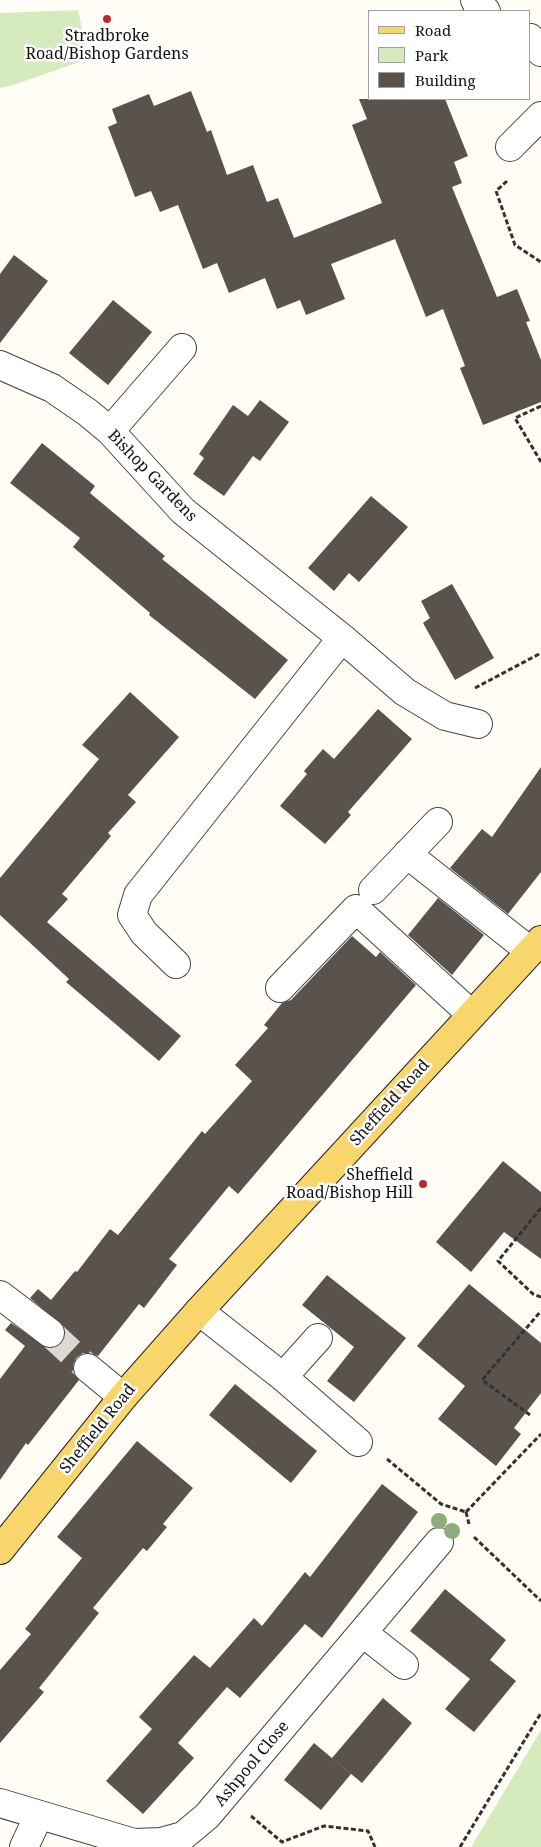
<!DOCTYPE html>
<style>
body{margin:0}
#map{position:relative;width:541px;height:1847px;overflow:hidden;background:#fffdf5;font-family:"Noto Serif",serif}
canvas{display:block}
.legend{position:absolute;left:368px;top:10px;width:162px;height:90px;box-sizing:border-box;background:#fff;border:1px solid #a0a0a0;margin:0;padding:6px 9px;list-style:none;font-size:15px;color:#111}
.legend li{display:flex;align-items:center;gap:10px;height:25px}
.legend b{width:25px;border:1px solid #a0a0a0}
</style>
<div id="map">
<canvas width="541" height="1847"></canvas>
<ul class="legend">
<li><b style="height:6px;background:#f9d66b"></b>Road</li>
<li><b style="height:14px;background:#d5ebbd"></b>Park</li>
<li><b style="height:14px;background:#5a524d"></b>Building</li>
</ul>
</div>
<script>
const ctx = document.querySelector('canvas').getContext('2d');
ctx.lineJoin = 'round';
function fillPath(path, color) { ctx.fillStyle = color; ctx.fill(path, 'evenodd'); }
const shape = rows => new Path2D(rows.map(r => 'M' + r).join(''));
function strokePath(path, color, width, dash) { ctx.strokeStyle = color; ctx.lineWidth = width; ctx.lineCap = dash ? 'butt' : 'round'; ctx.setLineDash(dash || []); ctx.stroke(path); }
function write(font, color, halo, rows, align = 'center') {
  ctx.font = font + ' "Noto Serif",serif'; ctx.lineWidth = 5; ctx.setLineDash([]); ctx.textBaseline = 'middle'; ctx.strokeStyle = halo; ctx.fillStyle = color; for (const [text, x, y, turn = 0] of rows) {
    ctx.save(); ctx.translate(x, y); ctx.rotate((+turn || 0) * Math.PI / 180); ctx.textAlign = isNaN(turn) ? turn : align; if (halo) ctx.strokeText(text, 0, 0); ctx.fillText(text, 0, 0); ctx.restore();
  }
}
const green = shape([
 [78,10,88,59,10,86,0,88,0,13],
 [541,1730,541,1847,471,1847]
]);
const building = shape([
 [191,91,207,132,211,130,227,175,253,165,267,202,278,198,294,238,382,203,352,125,367,119,359,99,445,99,468,156,454,162,462,183,452,187,497,297,517,289,530,321,526,322,541,360,541,402,483,425,460,368,465,366,443,309,426,317,395,239,331,264,345,299,306,315,300,300,277,309,265,278,229,293,217,263,203,269,178,205,160,212,151,191,135,197,108,127,117,123,112,109,149,94,154,106],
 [14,255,48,281,0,343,0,274],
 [113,300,152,332,108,385,69,353],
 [260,400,289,422,260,461,253,456,224,496,193,474,204,458,199,454,233,405,248,416],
 [42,443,95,486,90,493,165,556,162,559,288,660,255,699,149,615,150,613,73,547,80,538,10,483],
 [371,496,408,527,359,582,349,573,334,591,308,568],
 [452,584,494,658,455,680,423,623,430,618,421,601],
 [130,692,179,737,128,795,136,802,108,833,111,836,62,894,68,899,47,922,181,1036,159,1061,66,982,69,979,0,915,0,878,99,759,82,745],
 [378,709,412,739,348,812,351,815,325,844,280,806,307,774,304,771,323,749,334,759],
 [541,767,541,872,508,914,450,868,482,829,492,837],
 [438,898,484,935,452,975,408,935],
 [352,936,376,957,380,952,416,985,238,1194,229,1186,169,1259,177,1265,144,1308,139,1304,98,1356,90,1353,83,1353,76,1358,73,1365,73,1373,79,1380,28,1445,26,1443,0,1480,0,1379,25,1346,5,1330,11,1323,48,1348,56,1348,62,1343,66,1334,64,1327,30,1298,38,1289,51,1300,75,1271,77,1272,110,1229,118,1235,202,1131,205,1134,252,1081,235,1065,268,1028,264,1025,282,1003,291,1000],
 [503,1161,541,1192,541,1259,504,1232,471,1272,436,1242],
 [327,1275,406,1338,354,1402,327,1381,354,1347,302,1305],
 [469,1284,541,1343,541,1393,514,1428,521,1434,496,1466,438,1419,465,1386,417,1346],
 [235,1384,317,1451,291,1483,209,1415],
 [137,1441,193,1488,163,1524,167,1527,147,1551,143,1548,93,1608,99,1613,39,1688,44,1692,0,1743,0,1670,31,1634,25,1629,82,1558,57,1537],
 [382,1484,418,1512,322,1638,305,1624,240,1698,227,1687,178,1743,194,1758,143,1814,106,1781,152,1729,139,1717,194,1655,210,1668,254,1618,262,1626,305,1572,310,1577],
 [445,1589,506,1640,490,1660,516,1681,474,1732,445,1709,470,1679,410,1631],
 [383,1698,412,1723,362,1783,332,1758],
 [314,1743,351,1774,321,1810,284,1780]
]);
const minorTunnel = shape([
 [50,1333,88,1368]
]);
const path = shape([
 [507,181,496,191,515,245,541,262],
 [541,406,515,418,541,462],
 [475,688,541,653],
 [541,1208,498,1261,533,1294,541,1297],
 [530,1415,482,1380,541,1311],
 [387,1459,441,1504,466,1512],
 [466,1512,469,1524],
 [466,1512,541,1434],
 [474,1537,541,1601],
 [251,1816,282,1842,324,1826,368,1831,375,1847],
 [460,1847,541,1713]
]);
const minor = shape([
 [475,0,478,6,486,11],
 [530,38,541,52],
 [510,147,541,116],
 [0,365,52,388,87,412,110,431,183,511,342,638,405,692,445,716,478,724],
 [110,431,182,348],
 [407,854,530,951],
 [373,890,438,822],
 [176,964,144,933,132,915,138,895,342,638],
 [280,988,356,909,471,1014],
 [0,1295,50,1333],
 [199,1311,283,1377,358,1442],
 [88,1368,123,1397],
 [283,1377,318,1338],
 [363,1633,404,1665],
 [0,1803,134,1843,161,1842,183,1836,207,1816,439,1542],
 [24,1847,39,1815]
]);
const major = shape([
 [0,1550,123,1397,199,1311,541,940]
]);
const trees = [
 [439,1521],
 [452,1531]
];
const markers = [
 [107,19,5,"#c4262e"],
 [423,1184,5,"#c4262e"]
];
const poiNames = [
 ["Stradbroke",107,36],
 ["Road/Bishop Gardens",107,54],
 ["Sheffield",413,1175,"right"],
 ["Road/Bishop Hill",413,1193,"right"]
];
const streetNames = [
 ["Bishop Gardens",152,476,46],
 ["Sheffield Road",390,1103,-48],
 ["Sheffield Road",98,1429,-51],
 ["Ashpool Close",252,1764,-50]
];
fillPath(green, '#d5ebbd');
fillPath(building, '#5a524d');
strokePath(minorTunnel, '#dbdad3', 28, [28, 14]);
strokePath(minor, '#444', 30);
strokePath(major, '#222', 30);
strokePath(path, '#333', 3, [5, 2.5]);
strokePath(minor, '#fff', 28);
strokePath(major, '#f9d66b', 28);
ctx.fillStyle = '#8dad7f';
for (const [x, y] of trees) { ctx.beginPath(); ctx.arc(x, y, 8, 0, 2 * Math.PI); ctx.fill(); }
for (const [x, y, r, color] of markers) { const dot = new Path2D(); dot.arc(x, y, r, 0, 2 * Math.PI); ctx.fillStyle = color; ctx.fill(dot); strokePath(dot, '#fff', 2); }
write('16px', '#111', '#fff', poiNames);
write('16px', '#111', '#fff', streetNames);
</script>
